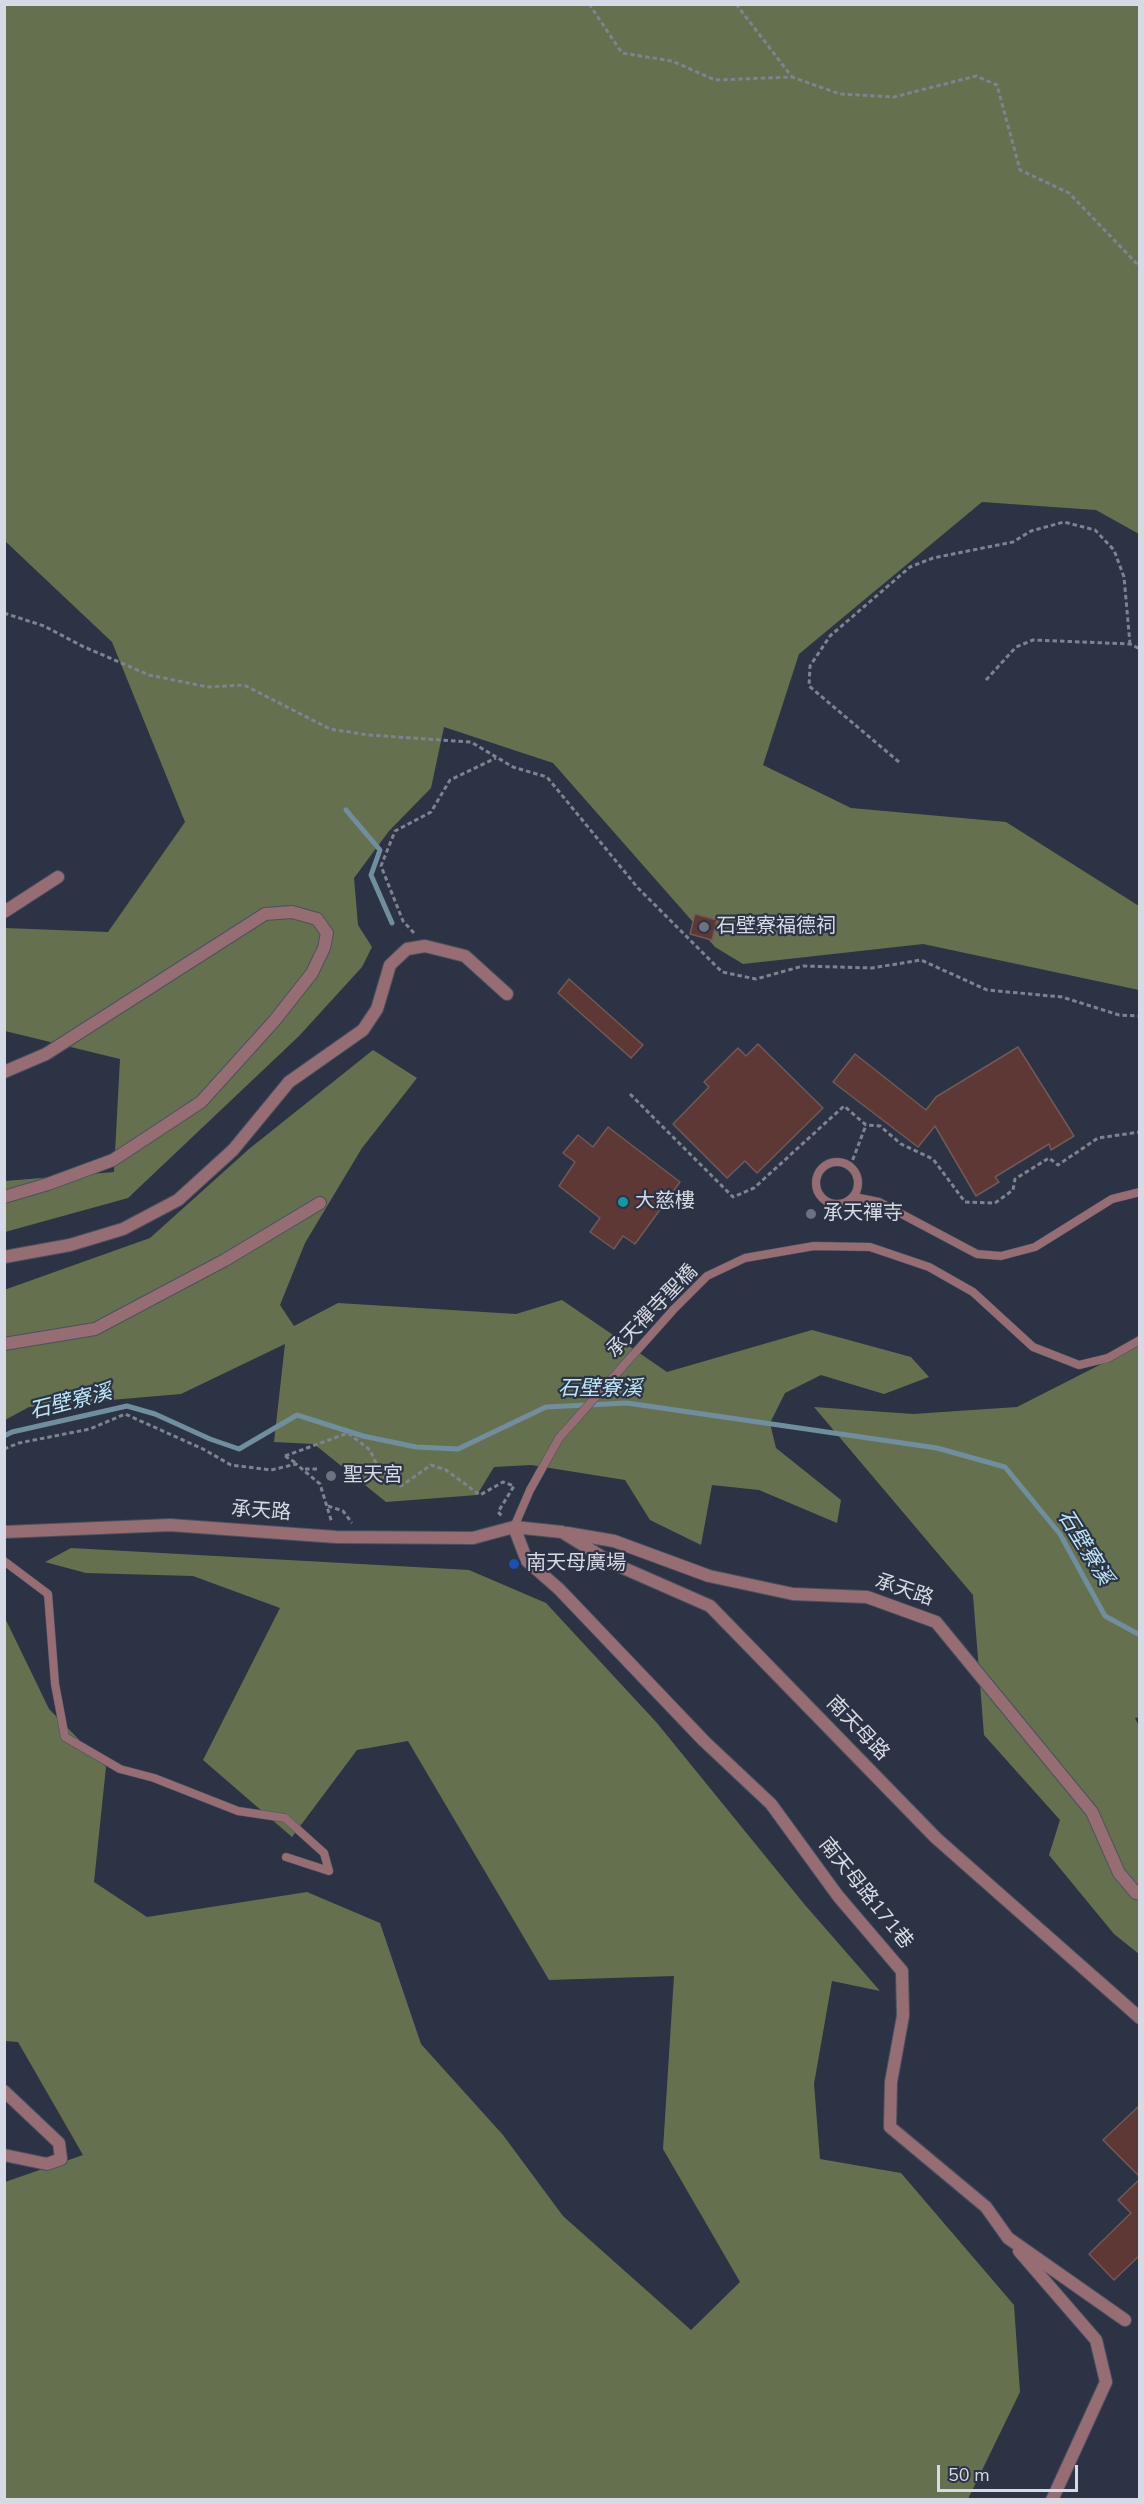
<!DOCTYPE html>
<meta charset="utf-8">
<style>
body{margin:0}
#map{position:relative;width:1144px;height:2504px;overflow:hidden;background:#2c3344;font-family:"Nunito Sans",sans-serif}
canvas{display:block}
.frame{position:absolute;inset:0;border:6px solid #d5dae4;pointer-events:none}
.scale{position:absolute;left:937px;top:2465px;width:141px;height:27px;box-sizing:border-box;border:3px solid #d5dae4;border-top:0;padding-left:8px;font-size:18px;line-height:21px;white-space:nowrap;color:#d5dae4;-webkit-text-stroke:4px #2c3344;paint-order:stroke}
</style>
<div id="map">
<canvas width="1144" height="2504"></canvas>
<div class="frame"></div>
<div class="scale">50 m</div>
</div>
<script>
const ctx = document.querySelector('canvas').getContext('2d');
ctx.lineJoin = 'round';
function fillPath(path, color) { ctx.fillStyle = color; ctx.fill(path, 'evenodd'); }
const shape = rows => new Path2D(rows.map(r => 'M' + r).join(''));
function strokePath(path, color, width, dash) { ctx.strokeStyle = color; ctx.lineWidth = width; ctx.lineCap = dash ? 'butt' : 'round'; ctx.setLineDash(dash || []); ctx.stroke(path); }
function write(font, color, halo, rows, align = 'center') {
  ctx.font = font + ' "Nunito Sans","Noto Sans TC",sans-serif'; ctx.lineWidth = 4.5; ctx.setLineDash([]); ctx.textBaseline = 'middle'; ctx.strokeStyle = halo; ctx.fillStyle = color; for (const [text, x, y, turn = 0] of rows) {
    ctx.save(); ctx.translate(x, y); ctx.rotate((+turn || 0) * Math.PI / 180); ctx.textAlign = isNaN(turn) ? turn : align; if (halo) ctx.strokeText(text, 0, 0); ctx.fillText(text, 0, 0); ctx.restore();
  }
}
const forest = shape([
 [5,5,1139,5,1139,534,1096,510,982,502,799,654,763,765,851,808,1006,822,1139,906,1139,990,923,944,743,964,715,947,553,763,444,727,431,788,389,831,354,878,358,925,372,947,362,967,299,1036,128,1198,5,1232,5,1181,114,1172,120,1059,5,1031,5,928,108,932,185,822,112,642,5,541],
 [373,1050,417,1078,362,1148,305,1243,280,1305,294,1326,338,1303,516,1314,562,1300,667,1372,812,1330,911,1357,929,1377,884,1394,821,1375,785,1393,770,1423,776,1448,841,1500,837,1523,759,1490,712,1485,701,1545,650,1520,625,1480,531,1465,494,1467,477,1495,386,1502,314,1444,274,1442,285,1344,181,1394,29,1407,5,1420,4,1290,150,1238,249,1149],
 [1139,1338,1140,1717,1135,1718,1140,1728,1139,1954,1114,1934,1049,1855,1060,1820,984,1735,973,1595,814,1407,913,1414,1017,1407,1129,1350],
 [71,1548,469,1570,546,1603,657,1723,805,1905,880,1991,832,1981,814,2084,820,2159,901,2173,1014,2305,1020,2392,968,2499,5,2499,5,2182,83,2155,18,2042,5,2041,4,1616,49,1709,106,1767,94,1882,147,1917,307,1892,380,1923,421,2044,503,2135,563,2216,691,2330,740,2282,663,2149,674,1976,549,1980,408,1741,357,1750,292,1837,203,1760,280,1608,193,1576,86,1573,45,1562]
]);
const stream = shape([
 [346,810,380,850,371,875,392,923],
 [4,1436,12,1432,127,1406,155,1414,210,1439,239,1449,297,1415,363,1436,416,1447,458,1449,546,1407,627,1403,937,1448,1005,1467,1060,1534,1105,1616,1140,1635]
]);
const building = shape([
 [695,914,717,920,712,940,690,934,695,914],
 [569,979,643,1045,631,1058,558,993,569,979],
 [758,1044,823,1108,757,1173,745,1161,727,1178,673,1124,709,1087,704,1082,738,1048,746,1056,758,1044],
 [1018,1047,1074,1136,1051,1150,1049,1144,995,1177,999,1182,976,1196,935,1126,918,1147,833,1082,855,1054,926,1110,936,1097,1018,1047],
 [608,1127,680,1182,635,1244,623,1236,614,1249,590,1232,600,1218,559,1186,575,1162,563,1153,578,1135,593,1147,608,1127],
 [1140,2105,1140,2177,1103,2140,1140,2105],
 [1140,2179,1140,2255,1114,2280,1089,2254,1131,2213,1118,2200,1140,2179]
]);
const path = shape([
 [589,4,622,53,672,61,715,80,792,77,840,94,894,97,976,76,997,85,1020,170,1069,193,1140,267],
 [736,4,792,77],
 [4,613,44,626,82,646,149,675,208,687,244,685,330,729,368,735,471,742,513,767,547,777,638,888,722,972,756,979,803,966,872,968,921,960,987,990,1062,997,1119,1015,1140,1016],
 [986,680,1016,647,1033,640,1130,644,1140,649],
 [899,762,809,686,810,666,830,636,910,567,933,558,1013,542,1031,531,1064,522,1095,530,1114,550,1124,577,1130,644],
 [414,933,403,921,381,866,395,831,431,812,450,780,496,758],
 [630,1094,733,1197,754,1188,844,1106,866,1125,880,1126,901,1144,933,1159,965,1202,995,1203,1013,1190,1015,1179,1049,1158,1058,1165,1098,1138,1140,1132],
 [850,1167,866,1125],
 [4,1449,19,1443,90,1429,125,1414,203,1449,231,1465,271,1470,296,1464,320,1484,332,1523],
 [285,1456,348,1433,370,1450,379,1470,401,1486,431,1465,446,1470,480,1495,503,1482,514,1486,498,1512,502,1516],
 [285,1456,296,1463],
 [305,1469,318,1469],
 [328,1506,343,1511,352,1523]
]);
const lane = shape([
 '816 1183a21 21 0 1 1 42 0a21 21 0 1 1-42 0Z',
 [854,1197,879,1202,977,1254,1001,1256,1035,1247,1112,1199,1140,1192],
 [514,1527,530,1490,559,1438,674,1309,707,1276,745,1258,814,1246,870,1247,929,1267,973,1292,1033,1347,1079,1365,1108,1358,1140,1340],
 [4,1561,48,1594,55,1684,65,1737,120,1769,154,1778,238,1811,285,1818,324,1853,329,1871,286,1857]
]);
const street = shape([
 [4,912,58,877],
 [4,1072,46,1054,265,914,292,912,317,919,327,933,324,948,312,973,275,1020,201,1102,113,1160,48,1184,4,1197],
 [4,1257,70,1245,123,1229,178,1200,233,1150,289,1082,363,1030,377,1009,390,965,407,949,425,946,465,956,507,994],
 [4,1344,95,1329,225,1260,320,1203],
 [514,1527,527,1561,559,1589,704,1741,771,1804,838,1896,902,1971,903,2016,891,2082,890,2127,986,2207,1008,2238,1125,2320],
 [4,1532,170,1525,336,1537,473,1538,514,1527,562,1532,612,1563,710,1606,936,1838,1140,2018],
 [567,1533,614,1541,709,1576,793,1594,867,1597,936,1622,1092,1812,1119,1873,1136,1893,1140,1894],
 [4,2091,59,2143,61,2159,47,2164,4,2155],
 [1019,2251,1096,2340,1106,2382,1052,2500]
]);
const markers = [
 [704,927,6,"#6b7280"],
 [623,1202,6,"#0f9aa8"],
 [811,1214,6,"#6b7280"],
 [331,1476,6,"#6b7280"],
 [514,1564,6,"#1a4fb4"]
];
const poiNames = [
 ["石壁寮福德祠",716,927],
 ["大慈樓",635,1202],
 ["承天禪寺",823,1214],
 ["聖天宮",343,1476],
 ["南天母廣場",526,1564]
];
const streetNames = [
 ["承天禪寺聖橋",653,1312,-46],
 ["承天路",261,1512,4],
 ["承天路",904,1591,18],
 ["南天母路",857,1729,46],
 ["南天母路171巷",865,1894,51]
];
const waterNames = [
 ["石壁寮溪",600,1390],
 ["石壁寮溪",71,1403,-14],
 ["石壁寮溪",1084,1548,58]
];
fillPath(forest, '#65714e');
strokePath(stream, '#708e9d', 5);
fillPath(building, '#5d3835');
strokePath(building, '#715957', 1.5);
strokePath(lane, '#4a5161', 9);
strokePath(street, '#4a5161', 14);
strokePath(path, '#7d8390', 3, [4.5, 3]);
strokePath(lane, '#956d72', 8);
strokePath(street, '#956d72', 12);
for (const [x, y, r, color] of markers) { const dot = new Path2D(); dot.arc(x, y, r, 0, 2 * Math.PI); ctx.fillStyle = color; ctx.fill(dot); strokePath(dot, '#2c3344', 2); }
write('20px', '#d5dae4', '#2c3344', poiNames, 'left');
write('20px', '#d5dae4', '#2c3344', streetNames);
write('italic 21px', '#bde6f9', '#2c3344', waterNames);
</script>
